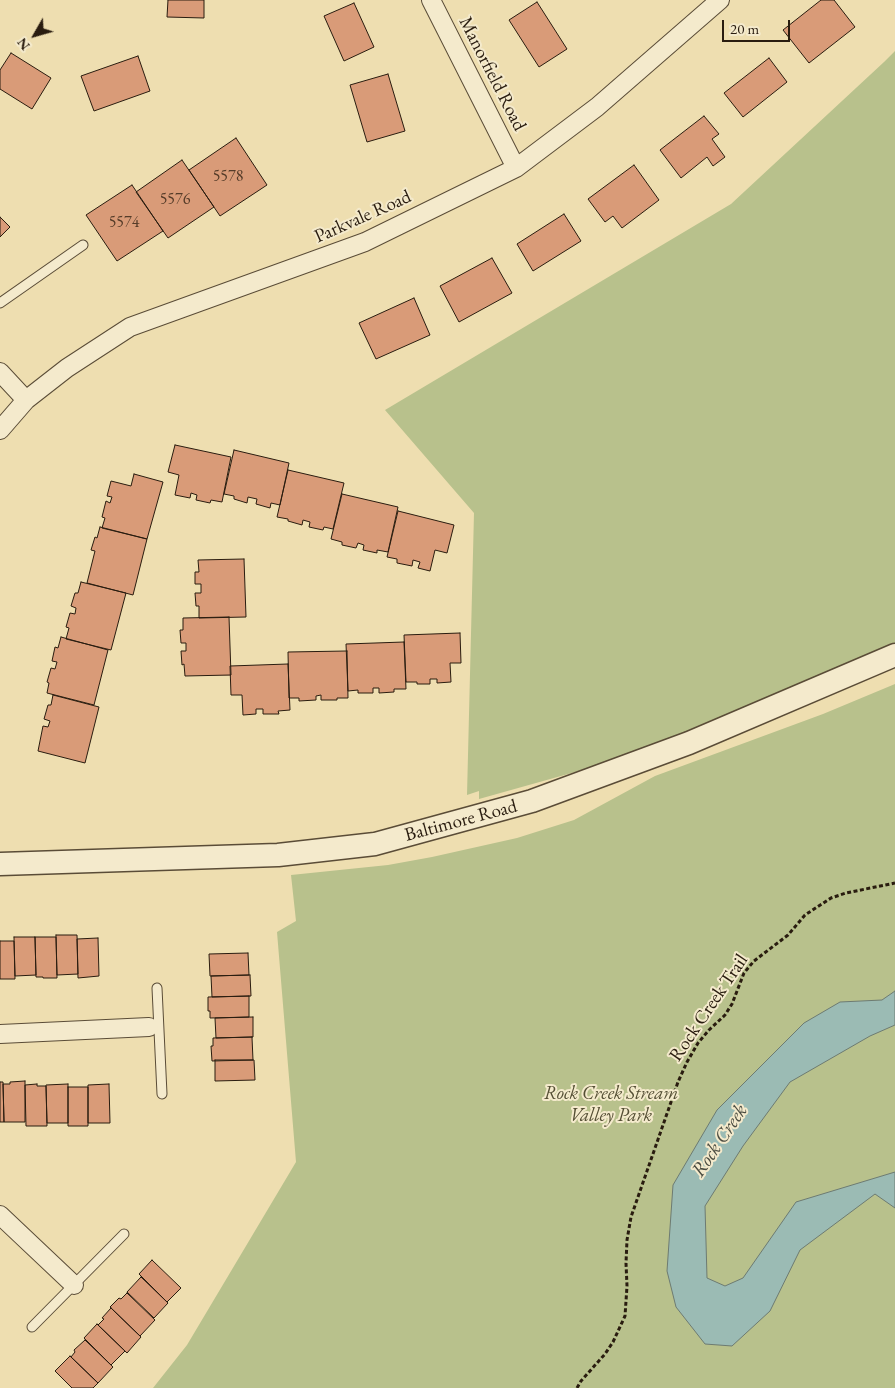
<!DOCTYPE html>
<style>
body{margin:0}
#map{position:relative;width:895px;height:1388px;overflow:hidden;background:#eedeb0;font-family:"EB Garamond",serif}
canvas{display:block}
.north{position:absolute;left:10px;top:10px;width:50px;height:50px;-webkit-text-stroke:4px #f4eacc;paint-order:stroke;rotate:232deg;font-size:14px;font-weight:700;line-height:20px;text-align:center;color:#291c0f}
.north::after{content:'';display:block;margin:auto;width:18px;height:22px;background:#291c0f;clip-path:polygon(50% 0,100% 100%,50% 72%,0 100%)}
.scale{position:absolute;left:722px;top:20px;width:68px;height:22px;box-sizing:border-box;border:2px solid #291c0f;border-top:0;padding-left:6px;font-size:15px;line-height:18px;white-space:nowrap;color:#291c0f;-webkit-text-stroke:4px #f4eacc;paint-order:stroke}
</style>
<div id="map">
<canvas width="895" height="1388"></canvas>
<div class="north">N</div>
<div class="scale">20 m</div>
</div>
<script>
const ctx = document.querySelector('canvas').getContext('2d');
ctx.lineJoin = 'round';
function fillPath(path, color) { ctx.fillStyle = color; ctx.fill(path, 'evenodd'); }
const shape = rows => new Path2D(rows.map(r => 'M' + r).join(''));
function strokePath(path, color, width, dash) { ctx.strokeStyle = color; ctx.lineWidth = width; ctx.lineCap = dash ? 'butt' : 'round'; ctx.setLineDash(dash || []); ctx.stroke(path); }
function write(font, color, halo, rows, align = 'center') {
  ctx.font = font + ' "EB Garamond",serif'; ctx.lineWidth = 4; ctx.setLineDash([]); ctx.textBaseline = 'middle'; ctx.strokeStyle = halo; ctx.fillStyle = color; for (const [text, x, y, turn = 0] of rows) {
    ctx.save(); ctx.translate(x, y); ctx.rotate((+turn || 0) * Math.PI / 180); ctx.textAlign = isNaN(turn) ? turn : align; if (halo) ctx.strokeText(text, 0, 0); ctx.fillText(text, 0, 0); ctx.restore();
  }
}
const green = shape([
 [895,51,895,650,759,708,593,767,479,799,479,791,467,795,474,513,385,410,731,204,884,62],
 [895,684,895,1388,153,1388,187,1345,296,1162,277,932,296,921,291,875,388,865,432,857,517,838,574,820,655,776,823,714]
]);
const water = shape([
 [895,991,895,1025,870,1036,790,1082,743,1146,705,1206,707,1278,725,1286,743,1278,796,1202,895,1172,895,1208,875,1194,800,1250,770,1311,732,1346,705,1344,676,1307,667,1271,673,1185,717,1110,804,1023,840,1002,882,1000,895,991]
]);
const building = shape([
 [168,0,204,0,204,18,167,17,168,0],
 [821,0,834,0,855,27,809,63,783,30,821,0],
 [537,2,567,49,539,67,509,20,537,2],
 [354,3,374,47,344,61,324,16,354,3],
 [11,53,51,78,32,109,0,89,0,70,11,53],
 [138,56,150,91,94,111,81,76,138,56],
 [769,58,787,82,743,117,724,93,769,58],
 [388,74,405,131,367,142,350,85,388,74],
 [704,116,719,134,712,139,725,157,713,166,707,157,681,178,660,150,704,116],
 [236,138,267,185,220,216,189,170,236,138],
 [182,160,214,207,168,238,136,192,182,160],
 [634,165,659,200,622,228,613,216,605,222,588,199,634,165],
 [132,185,163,231,117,261,86,215,132,185],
 [564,214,581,241,533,271,517,244,564,214],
 [0,217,10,227,0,237,0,217],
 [492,258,512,293,459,322,440,286,492,258],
 [414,298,430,335,376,359,359,323,414,298],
 [175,445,231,457,222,502,211,500,210,503,196,500,197,495,191,493,190,498,175,495,179,475,168,472,175,445],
 [234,450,289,463,280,505,271,503,270,508,256,504,257,499,248,497,247,503,234,499,234,496,224,494,234,450],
 [288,470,344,483,333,529,324,527,323,530,309,527,310,522,303,520,302,525,288,521,288,519,277,517,288,470],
 [134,474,163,482,147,539,102,528,105,518,102,517,106,501,110,503,112,497,107,496,111,481,131,486,134,474],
 [342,494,398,507,388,552,377,550,377,553,363,550,364,545,358,543,356,548,342,545,342,542,331,539,342,494],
 [398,511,454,525,447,553,435,550,430,571,418,568,420,562,413,560,412,566,397,563,397,559,387,557,398,511],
 [100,527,147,539,133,595,87,583,95,551,91,550,95,537,97,538,100,527],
 [244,559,246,617,199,618,199,606,196,606,195,593,201,593,201,584,195,584,195,572,199,572,198,560,244,559],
 [81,582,126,593,111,650,66,639,69,628,66,627,70,613,75,614,76,608,71,606,75,593,78,593,81,582],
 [229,617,231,675,185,676,184,664,182,665,181,651,186,651,186,643,181,643,180,630,183,630,183,618,229,617],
 [460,633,461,663,450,663,451,682,437,683,437,679,430,679,430,684,417,684,417,682,406,682,404,635,460,633],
 [61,637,108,650,94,705,47,693,49,683,47,682,51,668,55,669,57,662,52,661,55,647,58,648,61,637],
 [404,642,406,689,394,689,394,692,379,693,379,688,373,688,373,693,358,693,358,690,348,691,346,644,404,642],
 [347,651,348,698,337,698,337,700,321,700,321,695,316,696,316,700,299,701,299,698,289,698,288,652,347,651],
 [288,664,290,710,278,711,279,714,263,714,263,709,256,709,256,714,243,715,242,695,231,695,230,666,288,664],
 [53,695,99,707,85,763,38,751,43,726,48,727,50,721,44,719,48,705,51,705,53,695],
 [56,935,77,935,78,974,57,975,56,935],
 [14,937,35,937,36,975,15,976,14,937],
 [35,937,56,937,57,978,43,978,43,977,36,977,35,937],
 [98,938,99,976,78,978,77,939,98,938],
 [0,941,14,941,15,979,0,979,0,941],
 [248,953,249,975,210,976,209,954,248,953],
 [250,975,251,996,212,997,211,976,250,975],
 [249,996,249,1017,210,1018,210,1011,208,1011,208,997,249,996],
 [253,1017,253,1037,216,1038,215,1018,253,1017],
 [252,1037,253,1060,212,1061,211,1046,213,1046,213,1038,252,1037],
 [215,1060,254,1060,255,1080,215,1081,215,1060],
 [25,1081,25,1122,4,1122,3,1084,10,1084,10,1082,25,1081],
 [0,1082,3,1082,4,1122,0,1122,0,1082],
 [37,1084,37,1086,46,1086,47,1126,26,1126,25,1085,37,1084],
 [68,1084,68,1123,47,1123,46,1085,68,1084],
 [109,1084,110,1123,88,1123,88,1085,109,1084],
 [68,1087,88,1087,88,1126,68,1126,68,1087],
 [152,1260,181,1288,167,1302,139,1274,152,1260],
 [141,1277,168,1303,154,1318,127,1292,141,1277],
 [127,1293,155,1320,140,1336,110,1307,119,1298,121,1299,127,1293],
 [111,1308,141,1337,127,1353,98,1325,104,1319,102,1318,111,1308],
 [97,1324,125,1351,111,1365,84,1338,97,1324],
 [85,1340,113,1367,98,1383,71,1357,75,1352,74,1350,85,1340],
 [70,1356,98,1383,93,1388,72,1388,55,1371,70,1356]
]);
const path = shape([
 [577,1388,581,1381,605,1354,613,1342,625,1316,627,1286,626,1263,627,1240,631,1217,678,1082,687,1062,698,1043,709,1030,725,1015,732,1004,744,973,754,961,788,935,805,915,831,898,846,893,895,883]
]);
const service = shape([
 [0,303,83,245],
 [157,988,162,1094],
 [32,1327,124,1234]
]);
const minor = shape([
 [431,0,516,168],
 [0,372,26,400],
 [0,430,26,400,67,368,130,327,365,242,516,168,597,107,720,0],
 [0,1034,149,1027],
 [0,1215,74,1285]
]);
const tertiary = shape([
 [0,864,278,855,375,844,532,801,689,743,895,655]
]);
const numberNames = [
 ["5578",228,177],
 ["5576",175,200],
 ["5574",124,223]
];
const streetNames = [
 ["Manorfield Road",492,74,63],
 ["Parkvale Road",363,217,-24],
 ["Baltimore Road",461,821,-15],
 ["Rock Creek Trail",709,1008,-56]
];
const parkNames = [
 ["Rock Creek Stream",611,1094],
 ["Valley Park",611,1116]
];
const waterNames = [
 ["Rock Creek",720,1141,-56]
];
fillPath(green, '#b8c18c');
fillPath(water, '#9bbbb4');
strokePath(water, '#6d7b72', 1);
fillPath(building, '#d99b78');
strokePath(building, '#291c0f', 1);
strokePath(service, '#5a4c37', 11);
strokePath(minor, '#5a4c37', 20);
strokePath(tertiary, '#5a4c37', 25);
strokePath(path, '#291c0f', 3, [4, 2.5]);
strokePath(service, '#f4eacc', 9);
strokePath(minor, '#f4eacc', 18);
strokePath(tertiary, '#f4eacc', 22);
write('16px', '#553c29', null, numberNames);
write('19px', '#291c0f', '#f4eacc', streetNames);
write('italic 19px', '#544e34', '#f4eacc', parkNames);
write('italic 20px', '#4b4c41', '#f4eacc', waterNames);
</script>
